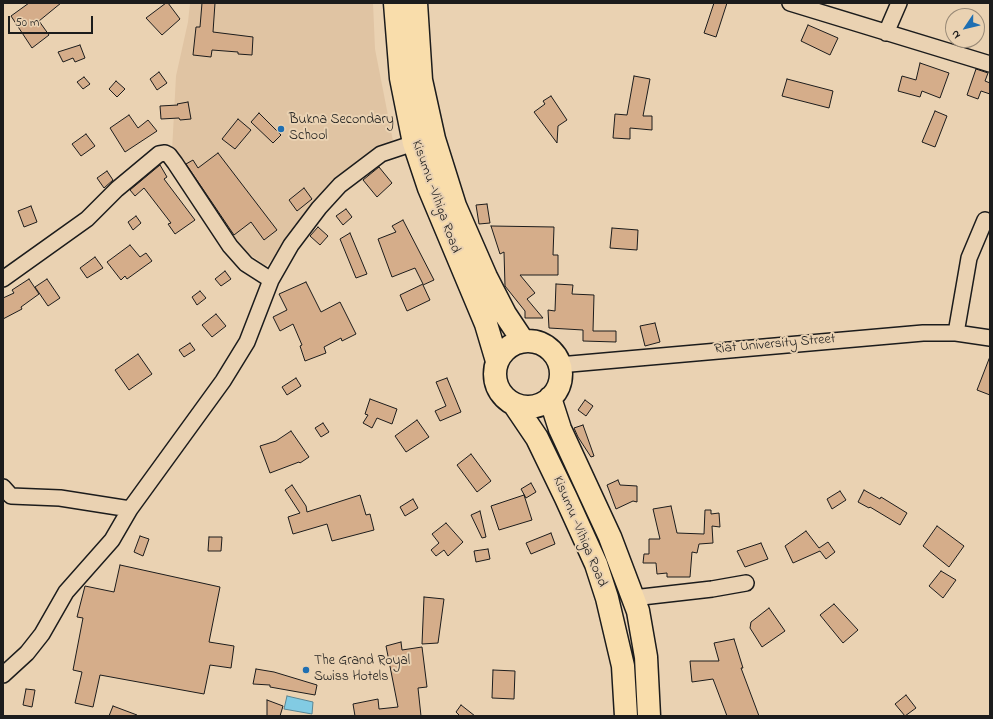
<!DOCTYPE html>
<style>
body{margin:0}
#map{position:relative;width:993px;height:719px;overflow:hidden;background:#ead2b2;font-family:"Indie Flower",sans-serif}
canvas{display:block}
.frame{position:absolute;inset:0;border:4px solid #1c1c1c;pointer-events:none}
.north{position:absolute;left:945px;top:8px;width:40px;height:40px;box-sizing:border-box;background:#ead2b2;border:1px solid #988976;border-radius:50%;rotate:235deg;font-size:11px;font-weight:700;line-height:16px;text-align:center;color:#1c1c1c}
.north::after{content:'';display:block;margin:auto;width:14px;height:18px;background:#1f6fb2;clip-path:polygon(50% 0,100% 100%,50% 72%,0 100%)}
.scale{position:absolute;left:8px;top:16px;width:85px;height:18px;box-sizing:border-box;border:2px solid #1c1c1c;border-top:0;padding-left:5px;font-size:12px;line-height:14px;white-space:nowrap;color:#1c1c1c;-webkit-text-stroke:3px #ead2b2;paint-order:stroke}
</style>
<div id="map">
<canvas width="993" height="719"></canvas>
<div class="frame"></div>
<div class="north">N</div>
<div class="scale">50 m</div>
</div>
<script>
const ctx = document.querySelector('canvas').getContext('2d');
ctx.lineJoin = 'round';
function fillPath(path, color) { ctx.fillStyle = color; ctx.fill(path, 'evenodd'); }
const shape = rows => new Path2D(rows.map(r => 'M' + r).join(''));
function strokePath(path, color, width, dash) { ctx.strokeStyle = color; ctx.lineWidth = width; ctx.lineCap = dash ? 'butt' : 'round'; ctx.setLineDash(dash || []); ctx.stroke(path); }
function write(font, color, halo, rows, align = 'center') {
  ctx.font = font + ' "Indie Flower",sans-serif'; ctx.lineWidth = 4; ctx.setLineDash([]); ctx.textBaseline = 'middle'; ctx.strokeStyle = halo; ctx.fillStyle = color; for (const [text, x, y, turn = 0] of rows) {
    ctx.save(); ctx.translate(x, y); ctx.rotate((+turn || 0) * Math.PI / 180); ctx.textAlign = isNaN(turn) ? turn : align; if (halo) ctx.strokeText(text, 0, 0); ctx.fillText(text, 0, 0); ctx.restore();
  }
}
const built = shape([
 [190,3,373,3,375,49,393,141,355,164,317,201,289,242,266,266,237,245,172,151,176,76,188,22]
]);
const water = shape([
 [287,696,313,702,312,714,284,709,287,696]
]);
const building = shape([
 [29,3,61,3,39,21,49,35,32,48,11,16,29,3],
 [166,3,168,3,180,19,162,35,146,18,166,3],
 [202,3,215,3,213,32,253,37,252,55,238,54,238,52,212,50,211,57,193,55,196,27,200,27,202,3],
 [714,3,727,3,716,37,704,33,714,3],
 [808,25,838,38,830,55,801,41,808,25],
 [80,45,85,58,75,62,73,58,63,62,58,52,80,45],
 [920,63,949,73,940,98,922,91,920,97,898,91,902,76,916,80,920,63],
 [976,69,988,73,985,81,990,83,990,94,981,91,978,99,967,95,976,69],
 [159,72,167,83,157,90,150,79,159,72],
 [634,76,650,79,643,116,652,116,652,130,630,128,630,139,613,138,615,114,627,115,634,76],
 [84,77,90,84,83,89,77,82,84,77],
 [787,79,833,91,829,108,782,96,787,79],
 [116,81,125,89,117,97,109,89,116,81],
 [551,96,567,120,558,126,557,143,534,112,545,104,543,101,551,96],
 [188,102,191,119,180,120,179,118,161,119,160,106,178,105,177,104,188,102],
 [935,111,947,116,935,147,922,142,935,111],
 [259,113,281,135,273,143,251,122,259,113],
 [129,115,138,128,148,120,157,131,125,152,110,128,129,115],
 [238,119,251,130,235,149,222,139,238,119],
 [86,134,95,146,81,156,72,144,86,134],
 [218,153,277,230,264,240,251,222,234,235,186,164,193,160,198,168,218,153],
 [160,165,167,177,164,179,195,220,175,234,168,224,171,223,144,188,135,196,130,190,160,165],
 [379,167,392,183,377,197,363,180,379,167],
 [107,171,113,180,104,188,97,178,107,171],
 [304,188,312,199,297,211,289,200,304,188],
 [487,204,490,223,479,224,476,205,487,204],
 [31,206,37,222,24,227,18,211,31,206],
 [346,209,352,217,343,225,336,216,346,209],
 [136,216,141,223,133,230,128,222,136,216],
 [403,220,434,280,423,285,430,300,407,311,400,295,423,284,415,268,392,277,378,239,396,232,392,226,403,220],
 [491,226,554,227,553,255,558,255,558,275,520,275,535,293,527,299,543,318,525,318,525,311,505,286,504,252,500,254,491,226],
 [318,227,328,236,320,245,310,236,318,227],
 [612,228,638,230,637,250,610,248,612,228],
 [350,233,367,274,356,278,340,239,350,233],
 [130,245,140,257,146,253,152,261,127,279,125,276,121,280,107,262,130,245],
 [95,257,103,268,87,278,80,268,95,257],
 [225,271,231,279,221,286,215,279,225,271],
 [29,279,39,294,21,307,22,309,3,319,3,298,14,293,12,290,29,279],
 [47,279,60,298,48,306,35,287,47,279],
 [306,282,321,312,340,302,356,334,342,341,341,338,324,347,326,353,305,361,300,346,302,345,293,324,280,331,273,317,287,310,279,294,306,282],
 [556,284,573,285,572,294,594,295,593,331,616,331,616,342,583,341,583,330,549,328,548,310,555,311,556,284],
 [200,291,206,298,197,305,192,297,200,291],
 [216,314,226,326,212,337,202,325,216,314],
 [655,323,660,342,645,346,640,326,655,323],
 [190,343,195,350,184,357,179,350,190,343],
 [138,354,152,374,129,390,115,370,138,354],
 [989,359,990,359,990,395,977,390,989,359],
 [296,378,301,386,287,395,282,387,296,378],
 [447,378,461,412,440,421,435,411,446,406,436,382,447,378],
 [370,399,397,409,392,424,377,418,372,428,363,423,368,415,365,414,370,399],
 [585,400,593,406,586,416,578,410,585,400],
 [417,420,429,437,406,452,395,436,417,420],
 [323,423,329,432,321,437,315,428,323,423],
 [583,425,594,456,591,457,578,437,574,428,583,425],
 [291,431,309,457,300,463,299,462,270,473,260,446,276,441,291,431],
 [471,454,491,481,477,492,457,465,471,454],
 [618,480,620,485,637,486,637,502,633,501,616,509,607,485,618,480],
 [531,483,536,492,526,498,521,489,531,483],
 [292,485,306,506,307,512,360,495,366,515,370,514,374,530,332,541,327,524,293,534,288,517,300,513,285,490,292,485],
 [864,490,880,499,881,497,907,513,900,525,870,507,869,508,858,502,864,490],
 [840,491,846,500,832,509,827,499,840,491],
 [524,495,532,520,499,530,491,506,524,495],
 [413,499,418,508,405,516,400,507,413,499],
 [671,506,677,533,704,534,705,510,711,510,711,514,719,513,720,527,712,526,713,543,699,544,697,553,692,552,690,577,667,577,667,573,657,574,656,563,643,563,644,554,649,554,649,539,660,539,653,509,671,506],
 [480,511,486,537,482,538,471,515,480,511],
 [446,523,463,542,448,556,444,550,436,556,431,550,439,543,432,534,446,523],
 [937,526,964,546,949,567,923,546,937,526],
 [806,531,819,548,828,542,835,552,826,559,820,551,793,563,785,546,806,531],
 [551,533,555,544,531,554,526,543,551,533],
 [140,536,149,539,143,556,134,552,140,536],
 [209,537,222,537,221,551,208,551,209,537],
 [761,543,768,559,745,567,737,551,761,543],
 [488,549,490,559,476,562,474,551,488,549],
 [120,565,220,587,209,642,234,646,231,668,210,665,204,694,100,675,93,707,75,703,82,672,73,670,83,618,77,617,85,586,114,592,120,565],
 [941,571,956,580,943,598,929,586,941,571],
 [424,597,444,599,438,643,422,644,424,597],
 [834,604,858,630,843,643,820,615,834,604],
 [769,608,785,631,762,647,750,628,751,622,769,608],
 [734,639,743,668,741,668,759,716,727,716,713,679,692,682,690,661,719,661,714,643,734,639],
 [401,642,402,650,422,647,427,687,418,688,421,716,355,716,353,704,378,699,379,709,398,707,386,646,401,642],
 [256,669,274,672,317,685,315,695,270,687,270,685,253,684,256,669],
 [493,670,515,671,514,699,492,698,493,670],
 [26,689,35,690,32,707,23,705,26,689],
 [906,695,916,708,905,716,895,704,906,695],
 [267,700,283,706,280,716,267,716,267,700],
 [461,705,475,716,460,716,456,712,461,705],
 [113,706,137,715,137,716,109,716,113,706]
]);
const minor = shape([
 [790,3,990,64],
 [886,33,899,3],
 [3,279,87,219,117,189,159,154,165,153,169,155,175,163,230,246,246,264,271,280],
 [956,333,969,258,985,220],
 [559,365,923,333,956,333,990,338],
 [3,487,11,496,60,498,130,509],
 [633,598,712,589,746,583],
 [3,675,27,653,42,634,66,592,112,540,130,509,223,381,247,342,271,280,291,245,319,208,340,185,381,154,414,143]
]);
const highway = shape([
 [395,3,401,78,414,143,429,188,486,324,497,361],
 [416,3,421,80,434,139,455,206,486,277,505,314,523,341],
 '495 374a33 33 0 1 1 66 0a33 33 0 1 1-66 0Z',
 [550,398,560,429,610,537,638,611,646,657,649,716],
 [514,404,537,438,566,498,596,564,607,598,623,666,626,716]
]);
const markers = [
 [281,129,4,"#1f6fb2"],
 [306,670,4,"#1f6fb2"]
];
const poiNames = [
 ["Bukna Secondary",289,121],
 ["School",289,137],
 ["The Grand Royal",314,662],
 ["Swiss Hotels",314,678]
];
const streetNames = [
 ["Kisumu -Vihiga Road",435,197,70],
 ["Riat University Street",775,345,-5],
 ["Kisumu -Vihiga Road",579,532,67]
];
fillPath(built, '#e0c4a3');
fillPath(water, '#82cbe3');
strokePath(water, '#598593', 1);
fillPath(building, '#d5ad8a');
strokePath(building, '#1c1c1c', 1);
strokePath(minor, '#1c1c1c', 18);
strokePath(highway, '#1c1c1c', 25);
strokePath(minor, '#ead2b2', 15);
strokePath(highway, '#f9ddab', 22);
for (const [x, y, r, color] of markers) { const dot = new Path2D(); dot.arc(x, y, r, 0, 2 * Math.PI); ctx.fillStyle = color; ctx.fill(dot); strokePath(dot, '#ead2b2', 1.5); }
write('14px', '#1c1c1c', '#ead2b2', poiNames, 'left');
write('14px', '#1c1c1c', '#ead2b2', streetNames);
</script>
